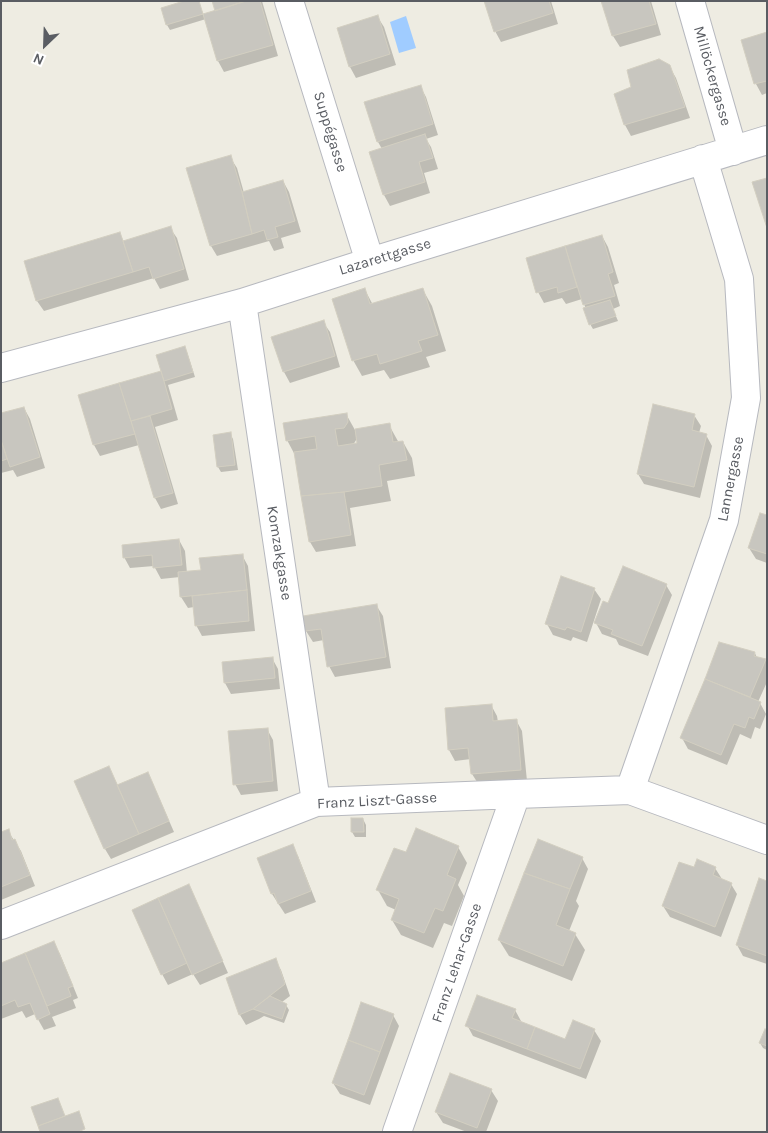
<!DOCTYPE html>
<meta charset="utf-8">
<style>
body{margin:0}
#map{position:relative;width:768px;height:1133px;overflow:hidden;background:#eeece2;font-family:Karla,sans-serif}
canvas{display:block}
.frame{position:absolute;inset:0;border:2px solid #5a5d63;pointer-events:none}
.north{position:absolute;left:20px;top:20px;width:50px;height:50px;-webkit-text-stroke:4px #fff;paint-order:stroke;rotate:204deg;font-size:14px;font-weight:700;line-height:20px;text-align:center;color:#5a5d63}
.north::after{content:'';display:block;margin:auto;width:18px;height:22px;background:#5a5d63;clip-path:polygon(50% 0,100% 100%,50% 72%,0 100%)}
</style>
<div id="map">
<canvas width="768" height="1133"></canvas>
<div class="frame"></div>
<div class="north">N</div>
</div>
<script>
const ctx = document.querySelector('canvas').getContext('2d');
ctx.lineJoin = 'round';
function fillPath(path, color) { ctx.fillStyle = color; ctx.fill(path, 'evenodd'); }
const shape = rows => new Path2D(rows.map(r => 'M' + r).join(''));
function strokePath(path, color, width, dash) { ctx.strokeStyle = color; ctx.lineWidth = width; ctx.lineCap = dash ? 'butt' : 'round'; ctx.setLineDash(dash || []); ctx.stroke(path); }
function write(font, color, halo, rows, align = 'center') {
  ctx.font = font + ' Karla,sans-serif'; ctx.lineWidth = 5; ctx.setLineDash([]); ctx.textBaseline = 'middle'; ctx.strokeStyle = halo; ctx.fillStyle = color; for (const [text, x, y, turn = 0] of rows) {
    ctx.save(); ctx.translate(x, y); ctx.rotate((+turn || 0) * Math.PI / 180); ctx.textAlign = isNaN(turn) ? turn : align; if (halo) ctx.strokeText(text, 0, 0); ctx.fillText(text, 0, 0); ctx.restore();
  }
}
const water = shape([
 [406,16,416,48,399,53,390,22]
]);
const shadow = shape([
 [198,1,204,16,217,11,214,1,262,1,278,56,224,72,218,61,206,19,170,30,167,25,163,9],
 [486,1,551,1,558,24,501,42,495,31],
 [602,1,651,1,661,35,620,47,613,36],
 [377,16,384,27,396,65,356,78,350,67,338,28],
 [767,33,767,93,762,95,756,84,742,40],
 [669,66,676,78,690,118,631,136,625,125,633,88],
 [420,86,426,97,438,135,426,139,431,147,438,169,424,173,430,193,390,206,384,195,382,149,378,142],
 [230,157,237,168,244,193,283,181,289,192,301,232,281,238,284,248,274,251,269,241,217,256,211,246],
 [170,228,177,238,189,280,160,289,154,278,44,311,37,301,26,262,120,234,124,242],
 [602,236,608,247,619,283,614,285,620,306,613,309,618,321,593,329,590,324,586,309,582,299,566,304,562,298,544,303,538,292,527,259],
 [365,290,373,305,423,290,432,306,446,351,426,357,430,367,390,379,384,370,362,376,353,360],
 [323,322,330,332,340,367,290,383,284,372],
 [184,347,187,352,195,377,168,385,178,420,155,427,178,504,161,509,155,498,139,445,100,456,94,445,79,396,162,372],
 [24,408,30,419,45,468,17,477,13,470,1,473,1,415],
 [346,414,355,430,389,425,399,443,403,442,412,458,415,476,387,481,391,501,350,508,356,546,316,552,310,542,296,457,287,440],
 [358,437,359,444,353,445],
 [694,415,701,426,699,433,706,435,712,446,700,498,644,484,638,474],
 [230,434,233,439,238,470,221,472,218,467],
 [767,517,767,563,756,559,749,548],
 [179,540,185,551,187,573,202,572,242,555,248,566,255,631,202,636,196,625,194,607,188,608,181,597,180,577,161,579,154,566,130,568,124,557],
 [666,585,672,595,648,656,619,645,616,639,602,634,596,623,609,605],
 [594,589,601,599,587,642,573,637,571,641,553,635,547,624],
 [376,605,383,616,391,668,335,677,329,666,324,640,313,642,306,631,304,617],
 [720,643,755,653,757,658,765,660,767,662,767,682,758,702,760,703,766,714,760,729,755,727,751,739,740,734,727,765,688,749,682,738],
 [272,658,278,669,280,689,231,694,225,683,223,663],
 [491,705,497,716,498,722,516,720,522,731,527,781,479,785,472,774,471,759,455,761,449,750],
 [267,729,273,740,278,791,241,795,235,784],
 [108,768,118,786,147,773,153,784,174,832,111,859,105,849],
 [363,819,366,825,366,837,355,837,352,832],
 [8,831,21,851,35,886,1,900,1,834],
 [292,845,298,856,316,902,285,914,272,894,258,858],
 [458,847,467,863,458,885,464,896,452,926,444,923,433,948,401,935,392,920,396,910,387,906,378,890,406,854],
 [582,858,588,869,576,901,579,906,569,931,575,934,585,950,572,981,509,956,499,940],
 [715,868,722,879,721,880,731,884,737,894,721,937,670,917,663,906,694,869],
 [767,883,767,964,743,956,737,945],
 [194,897,228,973,200,985,193,974,168,985,162,974,133,910],
 [54,943,60,954,78,998,73,1000,76,1008,52,1017,56,1026,44,1030,35,1014,26,1018,22,1011,1,1019,1,964],
 [275,960,281,970,290,996,282,1002,286,1005,289,1010,284,1023,264,1016,259,1019,246,1025,240,1015,228,979],
 [515,1010,521,1021,520,1023,566,1040,594,1030,601,1041,586,1079,473,1036,467,1025],
 [393,1015,399,1026,370,1105,340,1094,333,1083],
 [767,1031,767,1050,763,1048,760,1043],
 [491,1090,498,1101,486,1132,467,1132,443,1123,436,1112]
]);
const building = shape([
 [184,1,199,1,203,14,166,25,161,8,184,1],
 [212,1,246,1,215,11,212,1],
 [246,1,260,1,273,45,217,61,203,14,246,1],
 [484,1,549,1,553,13,494,32,484,1],
 [601,1,649,1,656,24,612,36,601,1],
 [378,15,390,54,349,67,337,28,378,15],
 [767,32,767,81,754,84,741,40,767,32],
 [659,59,670,65,685,107,624,125,614,94,631,87,627,70,659,59],
 [421,85,433,124,377,142,364,102,421,85],
 [425,134,433,158,419,162,425,182,383,195,369,152,425,134],
 [231,155,242,192,252,234,210,246,186,168,231,155],
 [767,178,767,228,752,182,767,178],
 [283,180,295,221,275,227,278,237,267,240,264,230,252,234,242,192,283,180],
 [171,226,184,269,153,279,149,267,133,272,123,241,171,226],
 [120,232,133,272,36,301,24,261,120,232],
 [602,235,613,272,608,274,615,296,583,305,565,246,602,235],
 [565,246,577,287,558,293,557,287,536,293,526,258,565,246],
 [365,288,370,304,423,288,438,335,418,341,422,351,380,364,377,354,352,361,332,299,365,288],
 [610,300,616,316,589,325,583,308,610,300],
 [324,320,335,356,283,372,271,337,324,320],
 [185,346,193,372,164,381,156,355,185,346],
 [161,371,172,409,131,421,119,383,161,371],
 [119,383,135,434,93,445,78,395,119,383],
 [653,404,695,414,692,430,707,434,694,487,637,474,653,404],
 [24,407,40,457,10,467,1,440,1,413,24,407],
 [347,413,348,422,344,428,335,429,338,446,357,443,355,429,390,423,393,442,403,441,407,460,379,465,382,486,344,492,301,496,294,452,317,449,315,436,286,441,283,423,347,413],
 [150,416,173,493,154,498,131,421,150,416],
 [231,432,235,465,217,467,213,435,231,432],
 [1,440,7,459,1,461,1,440],
 [344,492,351,535,309,542,301,496,344,492],
 [760,513,767,515,767,554,748,548,760,513],
 [179,539,182,565,153,568,152,555,123,558,122,545,179,539],
 [243,554,247,590,180,597,178,572,201,570,199,558,243,554],
 [623,566,667,584,642,646,611,634,613,630,594,623,603,601,608,603,623,566],
 [561,576,595,588,581,632,567,627,565,630,545,624,561,576],
 [247,590,249,621,195,626,192,596,247,590],
 [377,604,386,657,327,667,321,629,305,631,303,616,377,604],
 [719,642,755,652,754,656,766,659,750,697,705,679,719,642],
 [273,657,275,678,224,683,222,662,273,657],
 [705,679,761,702,754,719,749,717,745,728,734,724,721,755,680,738,705,679],
 [492,704,493,721,517,719,521,770,471,774,468,748,448,750,445,708,492,704],
 [268,728,273,781,233,785,228,731,268,728],
 [109,766,139,834,104,849,74,781,109,766],
 [148,772,169,821,139,834,117,785,148,772],
 [351,818,363,818,364,832,351,832,351,818],
 [416,828,459,846,447,875,456,879,443,911,435,908,424,933,391,920,399,899,376,890,394,848,406,852,416,828],
 [9,829,12,840,15,839,30,875,1,887,1,832,9,829],
 [538,839,583,857,570,889,524,873,538,839],
 [293,844,311,891,278,904,274,893,271,894,257,858,293,844],
 [697,859,716,867,713,875,732,883,715,927,662,906,679,862,694,867,697,859],
 [524,873,570,889,556,925,576,933,563,966,498,940,524,873],
 [759,878,767,881,767,956,736,945,759,878],
 [189,884,223,961,192,975,158,898,189,884],
 [158,898,187,963,161,975,132,910,158,898],
 [54,941,73,986,68,988,71,996,47,1006,25,953,54,941],
 [25,953,50,1014,37,1020,30,1003,18,1007,15,1000,1,1006,1,963,25,953],
 [276,958,285,984,253,1009,239,1015,226,978,276,958],
 [477,995,516,1009,512,1018,535,1027,527,1049,465,1026,477,995],
 [270,996,287,1004,282,1019,253,1009,270,996],
 [361,1002,394,1014,380,1052,348,1040,361,1002],
 [573,1020,595,1029,580,1069,527,1049,535,1027,565,1039,573,1020],
 [765,1029,767,1030,767,1046,759,1043,765,1029],
 [348,1040,380,1052,364,1095,332,1083,348,1040],
 [450,1073,492,1089,477,1128,435,1112,450,1073],
 [58,1098,65,1116,38,1126,31,1107,58,1098],
 [79,1111,85,1129,78,1132,40,1132,38,1126,79,1111]
]);
const street = shape([
 [289,1,370,262],
 [690,1,733,151],
 [242,303,316,802],
 [1,368,242,303,370,262,767,140],
 [630,790,724,520,746,398,739,279,703,159],
 [1,925,316,802,516,794,630,790,767,840],
 [397,1132,516,794]
]);
const streetNames = [
 ["Millöckergasse",712,76,74],
 ["Suppégasse",330,132,73],
 ["Lazarettgasse",385,257,-17],
 ["Lannergasse",731,479,-79],
 ["Komzakgasse",279,553,81],
 ["Franz Liszt-Gasse",377,801,-3],
 ["Franz Lehar-Gasse",457,963,-71]
];
fillPath(water, '#a0ccff');
fillPath(shadow, '#0003');
fillPath(building, '#c8c6bf');
strokePath(building, '#d2cec0', 1);
strokePath(street, '#b7b9bf', 30);
strokePath(street, '#fff', 28);
write('15px', '#5a5d63', '#fff', streetNames);
</script>
